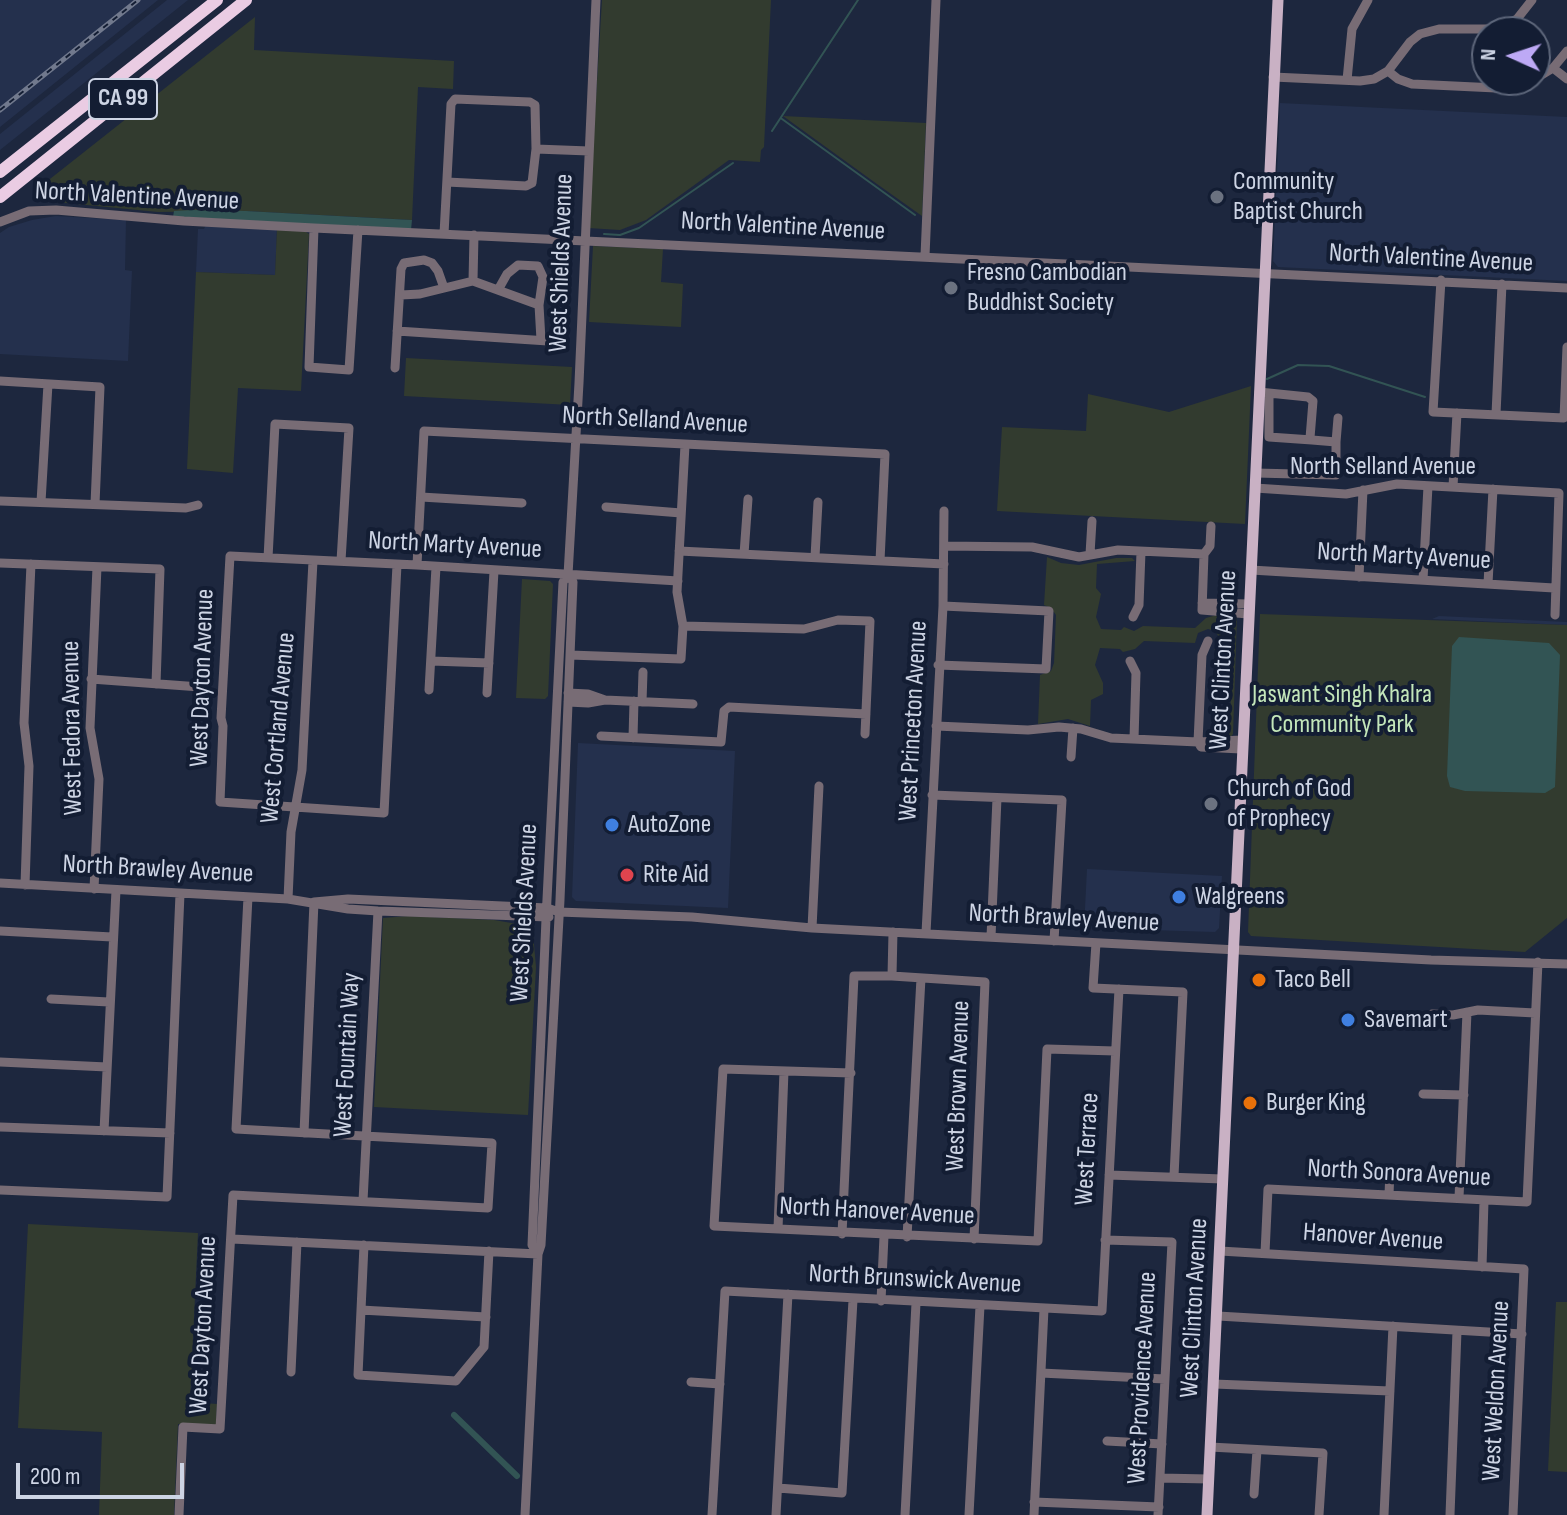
<!DOCTYPE html>
<style>
body{margin:0}
#map{position:relative;width:1567px;height:1515px;overflow:hidden;background:#1d273e;font-family:"Sofia Sans Condensed",sans-serif}
canvas{display:block}
.north{position:absolute;left:1471px;top:16px;width:80px;height:80px;box-sizing:border-box;background:#131d33;border:2px solid #5d667a;border-radius:50%;rotate:273deg;font-size:22px;font-weight:700;line-height:32px;text-align:center;color:#cdd4e4}
.north::after{content:'';display:block;margin:auto;width:28px;height:36px;background:#bda9f5;clip-path:polygon(50% 0,100% 100%,50% 72%,0 100%)}
.scale{position:absolute;left:16px;top:1463px;width:168px;height:36px;box-sizing:border-box;border:4px solid #cdd4e4;border-top:0;padding-left:10px;font-size:24px;line-height:28px;white-space:nowrap;color:#cdd4e4;-webkit-text-stroke:6px #131d33;paint-order:stroke}
</style>
<div id="map">
<canvas width="1567" height="1515"></canvas>
<div class="north">N</div>
<div class="scale">200 m</div>
</div>
<script>
const ctx = document.querySelector('canvas').getContext('2d');
ctx.lineJoin = 'round';
function fillPath(path, color) { ctx.fillStyle = color; ctx.fill(path, 'evenodd'); }
const shape = rows => new Path2D(rows.map(r => 'M' + r).join(''));
function strokePath(path, color, width, dash) { ctx.strokeStyle = color; ctx.lineWidth = width; ctx.lineCap = dash ? 'butt' : 'round'; ctx.setLineDash(dash || []); ctx.stroke(path); }
function write(font, color, halo, rows, align = 'center') {
  ctx.font = font + ' "Sofia Sans Condensed",sans-serif'; ctx.lineWidth = 8; ctx.setLineDash([]); ctx.textBaseline = 'middle'; ctx.strokeStyle = halo; ctx.fillStyle = color; for (const [text, x, y, turn = 0] of rows) {
    ctx.save(); ctx.translate(x, y); ctx.rotate((+turn || 0) * Math.PI / 180); ctx.textAlign = isNaN(turn) ? turn : align; if (halo) ctx.strokeText(text, 0, 0); ctx.fillText(text, 0, 0); ctx.restore();
  }
}
const built = shape([
 [0,0,158,0,0,127],
 [167,0,188,0,0,150,0,134],
 [1280,103,1567,117,1567,281,1278,267,1273,261],
 [56,216,126,220,125,270,132,271,128,361,0,354,0,233,9,227,32,220],
 [206,225,277,228,275,275,196,272,198,229,204,229],
 [1439,616,1567,622,1567,625,1432,619],
 [578,743,735,751,728,908,576,901,572,897],
 [1087,869,1222,876,1219,928,1215,932,1084,928]
]);
const green = shape([
 [602,0,771,0,764,147,761,150,760,162,729,160,646,220,620,230,588,228],
 [255,17,254,50,454,61,453,89,418,87,412,220,246,211,158,212,35,200,36,190],
 [783,116,926,123,922,216,877,184],
 [277,228,303,230,309,234,301,391,238,388,233,473,187,469,196,272,275,275],
 [593,246,663,249,661,282,683,284,681,327,589,322],
 [406,358,572,367,570,405,404,396],
 [1251,386,1245,524,997,511,1002,427,1086,431,1088,394,1169,412],
 [1047,557,1061,563,1079,565,1116,558,1132,558,1135,561,1097,564,1096,588,1101,594,1096,617,1101,629,1121,630,1124,627,1134,631,1143,626,1195,628,1206,618,1220,614,1232,614,1237,618,1233,734,1230,738,1206,738,1206,735,1229,736,1233,652,1214,650,1219,645,1219,637,1215,631,1208,629,1198,633,1195,643,1144,641,1135,649,1123,652,1120,649,1100,648,1095,665,1103,683,1103,694,1091,700,1090,726,1068,719,1038,724,1040,675,1051,671,1054,663,1056,615,1051,608,1044,605],
 [522,579,550,581,553,584,548,696,545,699,516,698],
 [1260,614,1567,625,1567,918,1525,952,1251,936,1248,932],
 [409,916,494,920,523,925,533,933,536,967,528,1115,374,1107,383,918],
 [28,1224,198,1233,190,1402,217,1404,216,1425,178,1424,174,1515,99,1515,102,1432,18,1428],
 [1556,1302,1567,1302,1567,1472,1548,1471]
]);
const water = shape([
 [192,210,246,211,412,220,411,230,173,217,174,211],
 [1459,637,1549,643,1560,655,1555,787,1545,793,1465,791,1450,787,1447,776,1452,646]
]);
const stream = shape([
 [782,119,915,215],
 [772,131,858,0],
 [604,234,620,235,639,228,733,163],
 [1267,379,1298,365,1329,366,1425,397]
]);
const canal = shape([
 [454,1415,517,1476]
]);
const minor = shape([
 [1553,68,1567,79],
 [1388,71,1398,79,1412,84,1496,88,1534,80],
 [1273,77,1360,81,1374,79,1388,71,1410,42,1420,34,1439,29,1499,29,1517,19,1532,0],
 [1535,79,1553,68,1567,51],
 [1347,80,1352,29,1368,0],
 [536,149,589,151],
 [0,222,29,211,56,210,184,221,314,228,1567,288],
 [314,228,309,367,349,370,358,230],
 [444,234,451,104,455,99,530,102,535,105,536,149,532,183,526,186,447,182],
 [925,256,936,0],
 [1441,280,1433,412,1564,418,1567,347],
 [473,281,474,235],
 [498,290,507,274,518,265,538,266,543,277,539,305,541,340],
 [401,295,420,294,473,281,539,305],
 [397,331,563,342],
 [395,368,401,269,404,263,424,260,432,263,438,271,444,288],
 [0,381,100,387,95,504],
 [1259,392,1308,397,1313,401,1310,438,1312,440,1336,442,1338,418],
 [1269,393,1269,437,1312,440],
 [1496,414,1502,284],
 [1256,473,1336,475,1336,442],
 [1453,487,1457,413],
 [1255,488,1346,494,1397,484,1559,493,1555,615],
 [421,497,522,503],
 [0,501,186,508,198,505],
 [41,502,48,384],
 [606,507,681,513],
 [1211,526,1210,546,1204,554,1202,610,1248,614],
 [944,546,1032,547,1079,557,1118,550,1204,554],
 [679,551,944,564],
 [744,554,748,499],
 [1090,554,1092,521],
 [815,557,818,502],
 [268,558,275,424,349,428,341,561],
 [0,563,160,569,156,684],
 [397,565,384,813,220,802,223,726,221,718,230,556,417,565,678,581],
 [417,565,424,431,885,454,880,561],
 [1251,570,1554,588],
 [1359,577,1363,490],
 [1423,580,1428,486],
 [1488,584,1493,489],
 [1202,603,1249,604],
 [1133,617,1139,605,1141,552],
 [683,626,804,629,838,620,870,621,865,734],
 [570,655,681,659,683,626,677,592,685,445],
 [431,661,489,663],
 [1130,661,1136,673,1134,739],
 [938,665,1046,669,1049,611,943,606],
 [91,679,200,687],
 [429,690,436,567],
 [487,693,494,571],
 [605,700,693,704],
 [568,702,588,703,605,700,588,694,568,693],
 [642,702,643,672],
 [936,726,1028,730,1059,727,1081,729,1111,738,1198,742,1242,740],
 [601,736,721,742,724,711,729,707,866,714],
 [633,738,634,701],
 [1198,742,1202,655,1208,641],
 [1198,742,1201,747,1241,749],
 [1071,757,1073,728],
 [932,795,1062,800,1054,941],
 [0,883,288,899,348,909,378,911,549,917],
 [25,885,29,766,24,723,31,564],
 [94,889,99,779,90,728,97,567],
 [288,899,291,832,302,770,313,561],
 [314,902,348,899,547,908,559,912,692,917,812,928,1431,960,1567,964],
 [812,928,819,786],
 [0,931,112,937],
 [926,933,943,606,944,511],
 [991,937,997,798],
 [1096,943,1093,988,1183,992,1174,1176],
 [892,976,893,932],
 [51,999,109,1002],
 [1432,1014,1453,1015,1478,1010,1535,1013],
 [0,1062,107,1067],
 [851,1073,723,1069,714,1226,1038,1241,1047,1049,1115,1051],
 [1423,1094,1464,1095],
 [0,1127,170,1133],
 [104,1131,116,890],
 [304,1133,314,902],
 [1109,1175,1223,1179],
 [0,1190,167,1197,180,894],
 [1389,1195,1390,1170],
 [1459,1198,1467,1012],
 [363,1201,378,911],
 [778,1229,784,1071],
 [842,1234,854,976,892,976,985,982,974,1239],
 [907,1237,921,978],
 [232,1239,538,1254],
 [1105,1240,1172,1242,1158,1515],
 [364,1245,358,1375,456,1381,484,1347,489,1251],
 [1220,1251,1524,1269,1513,1515],
 [1265,1253,1268,1189,1527,1202,1538,962],
 [538,1254,532,1245,546,919,563,582,568,575,579,383,596,0],
 [1482,1267,1484,1201],
 [881,1301,884,1236],
 [361,1310,486,1317],
 [1218,1316,1522,1334],
 [291,1372,297,1242],
 [1041,1373,1165,1379],
 [691,1382,720,1384],
 [1214,1384,1390,1391],
 [1107,1441,1162,1444],
 [1210,1447,1323,1453,1319,1515],
 [1160,1478,1209,1479],
 [778,1488,842,1493,853,1300],
 [1254,1494,1257,1450],
 [1034,1502,1159,1507],
 [179,1515,183,1427,220,1429,233,1195,488,1208,492,1143,236,1129,248,897],
 [525,1515,538,1254,541,1245,560,900,573,582,568,575],
 [712,1515,725,1291,1102,1311,1119,989],
 [776,1515,788,1294],
 [905,1515,916,1303],
 [969,1515,980,1306],
 [1034,1515,1044,1309],
 [1384,1515,1393,1326],
 [1450,1515,1457,1331]
]);
const major = shape([
 [1207,1515,1278,0]
]);
const highway = shape([
 [0,172,217,0],
 [0,197,246,0]
]);
const rail = shape([
 [0,110,138,0]
]);
const markers = [
 [1217,197,8,"#6b7280"],
 [951,288,8,"#6b7280"],
 [1211,804,8,"#6b7280"],
 [612,825,8,"#3f7fe0"],
 [627,875,8,"#e0444e"],
 [1179,897,8,"#3f7fe0"],
 [1259,980,8,"#e8710a"],
 [1348,1020,8,"#3f7fe0"],
 [1250,1103,8,"#e8710a"]
];
const shields = [
 [123,99,68]
];
const shieldNames = [
 ["CA 99",123,99]
];
const poiNames = [
 ["Community",1233,182],
 ["Baptist Church",1233,212],
 ["Fresno Cambodian",967,273],
 ["Buddhist Society",967,303],
 ["Church of God",1227,789],
 ["of Prophecy",1227,819],
 ["AutoZone",628,825],
 ["Rite Aid",643,875],
 ["Walgreens",1195,897],
 ["Taco Bell",1275,980],
 ["Savemart",1364,1020],
 ["Burger King",1266,1103]
];
const streetNames = [
 ["North Valentine Avenue",137,197,3],
 ["North Valentine Avenue",783,227,3],
 ["North Valentine Avenue",1431,259,3],
 ["West Shields Avenue",562,263,-88],
 ["North Selland Avenue",655,421,3],
 ["North Selland Avenue",1383,467],
 ["North Marty Avenue",455,546,3],
 ["North Marty Avenue",1404,557,3],
 ["West Clinton Avenue",1224,660,-87],
 ["West Dayton Avenue",203,678,-88],
 ["West Princeton Avenue",914,721,-87],
 ["West Fedora Avenue",73,728,-91],
 ["West Cortland Avenue",279,728,-85],
 ["North Brawley Avenue",158,870,3],
 ["West Shields Avenue",525,913,-87],
 ["North Brawley Avenue",1064,919,3],
 ["West Fountain Way",348,1055,-87],
 ["West Brown Avenue",959,1086,-88],
 ["West Terrace",1088,1149,-87],
 ["North Sonora Avenue",1399,1174,3],
 ["North Hanover Avenue",877,1212,3],
 ["Hanover Avenue",1373,1238,4],
 ["North Brunswick Avenue",915,1280,3],
 ["West Clinton Avenue",1195,1308,-87],
 ["West Dayton Avenue",204,1325,-87],
 ["West Providence Avenue",1143,1378,-87],
 ["West Weldon Avenue",1497,1391,-87]
];
const parkNames = [
 ["Jaswant Singh Khalra",1342,695],
 ["Community Park",1342,725]
];
fillPath(built, '#24304d');
fillPath(green, '#323b2f');
fillPath(water, '#325454');
strokePath(stream, '#325454', 2);
strokePath(canal, '#325454', 6);
strokePath(minor, '#786c75', 9);
strokePath(major, '#c9b1c4', 11);
strokePath(highway, '#eacce3', 12);
strokePath(rail, '#71798d', 5);
strokePath(rail, '#131d33', 2, [6]);
for (const [x, y, r, color] of markers) { const dot = new Path2D(); dot.arc(x, y, r, 0, 2 * Math.PI); ctx.fillStyle = color; ctx.fill(dot); strokePath(dot, '#131d33', 3); }
for (const [x, y, w] of shields) { const box = new Path2D(); box.roundRect(x - w / 2, y - 20, w, 40, 6); ctx.fillStyle = '#131d33'; ctx.fill(box); strokePath(box, '#cdd4e4', 2); }
write('bold 24px', '#cdd4e4', null, shieldNames);
write('26px', '#cdd4e4', '#131d33', poiNames, 'left');
write('26px', '#cdd4e4', '#131d33', streetNames);
write('26px', '#c3e6ba', '#131d33', parkNames);
</script>
